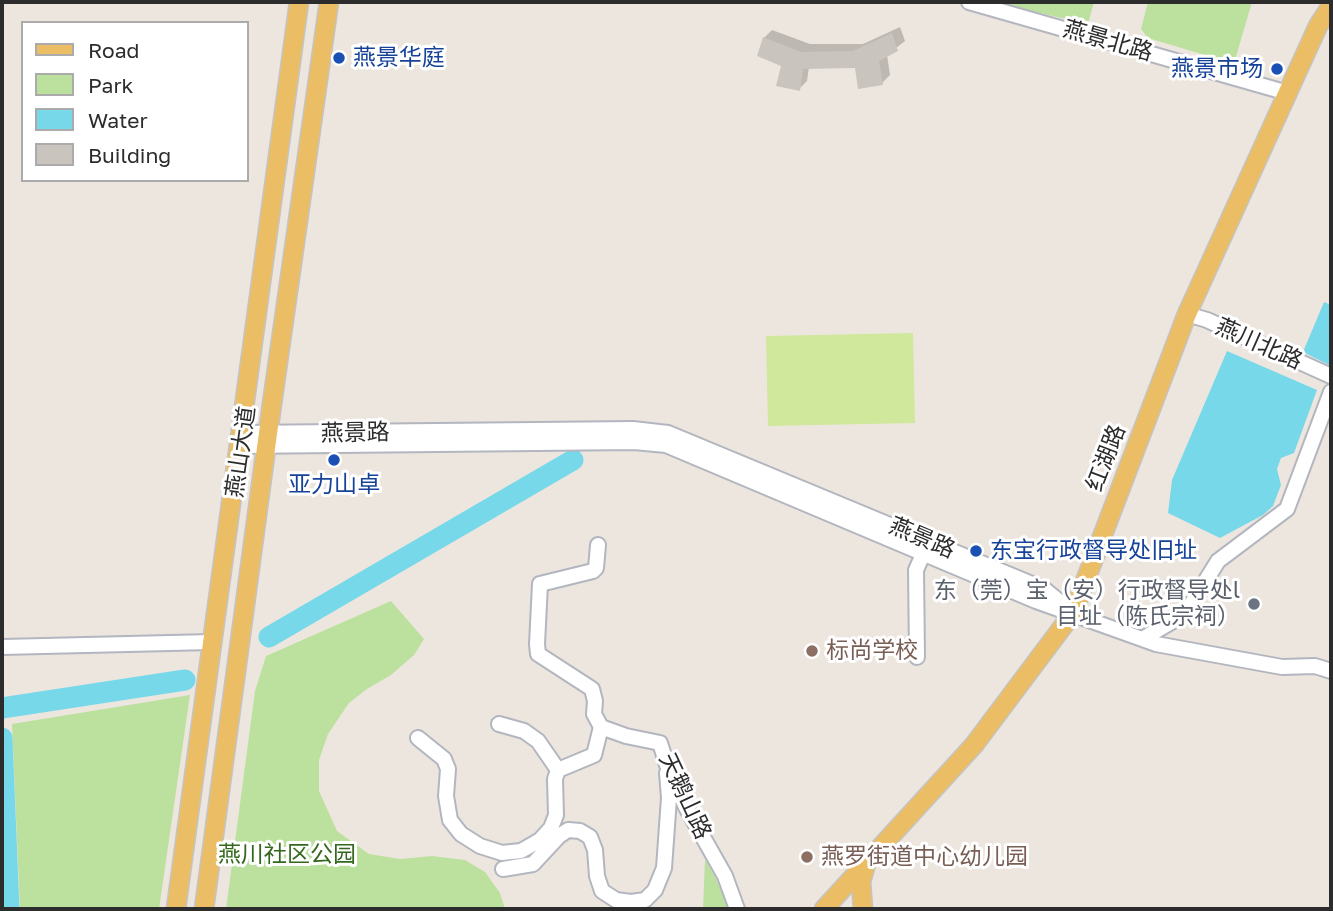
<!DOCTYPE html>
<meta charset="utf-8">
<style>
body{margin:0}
#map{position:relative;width:1333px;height:911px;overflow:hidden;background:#ede6df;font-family:"Golos Text",sans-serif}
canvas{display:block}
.frame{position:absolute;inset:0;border:4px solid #2c2c2c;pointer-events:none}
.legend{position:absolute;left:21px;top:21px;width:228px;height:161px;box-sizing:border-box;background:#fff;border:2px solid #ababab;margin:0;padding:9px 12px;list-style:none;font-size:21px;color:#2c2c2c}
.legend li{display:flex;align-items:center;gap:14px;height:35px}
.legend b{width:35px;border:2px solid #ababab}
</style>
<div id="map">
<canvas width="1333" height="911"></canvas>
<div class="frame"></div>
<ul class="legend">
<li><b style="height:9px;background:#ebbe66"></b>Road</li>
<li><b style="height:19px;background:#bce19e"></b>Park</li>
<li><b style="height:19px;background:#77d8ea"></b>Water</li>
<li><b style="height:19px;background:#c9c4be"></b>Building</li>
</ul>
</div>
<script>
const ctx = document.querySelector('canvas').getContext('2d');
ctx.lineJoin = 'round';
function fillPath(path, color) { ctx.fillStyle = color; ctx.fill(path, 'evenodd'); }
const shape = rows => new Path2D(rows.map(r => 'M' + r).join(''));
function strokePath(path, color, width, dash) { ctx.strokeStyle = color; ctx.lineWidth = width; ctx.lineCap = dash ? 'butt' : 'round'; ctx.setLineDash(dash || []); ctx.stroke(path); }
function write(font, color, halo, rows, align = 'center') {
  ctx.font = font + ' "Golos Text","Noto Sans SC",sans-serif'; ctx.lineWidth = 6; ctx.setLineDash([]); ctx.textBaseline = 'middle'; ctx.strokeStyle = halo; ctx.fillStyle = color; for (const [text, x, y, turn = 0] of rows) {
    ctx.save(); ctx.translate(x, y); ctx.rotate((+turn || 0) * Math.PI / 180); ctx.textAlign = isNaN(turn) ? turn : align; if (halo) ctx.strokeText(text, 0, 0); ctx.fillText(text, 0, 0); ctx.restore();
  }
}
const green = shape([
 [992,2,1094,2,1088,24],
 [1148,2,1252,2,1235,60,1228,62,1148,38,1141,29],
 [391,601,424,639,414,655,391,675,367,689,349,703,328,734,319,760,319,791,337,831,369,854,400,859,432,856,465,860,485,872,500,893,505,909,226,909,255,691,266,656],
 [190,695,159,909,20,909,12,724],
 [705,859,715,877,730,909,703,909]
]);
const pitch = shape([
 [913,333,915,423,768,426,766,336]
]);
const water = shape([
 [1324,302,1331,305,1331,366,1303,352],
 [1227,351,1317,390,1294,453,1281,458,1277,469,1281,485,1273,506,1263,515,1220,538,1168,513,1172,480]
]);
const shadow = shape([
 [900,27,905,41,887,55,890,75,882,83,857,66,809,67,807,81,799,89,764,38,772,30,810,44,863,44]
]);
const river = shape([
 [269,637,573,460],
 [2,708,185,680],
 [2,738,9,909]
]);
const building = shape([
 [892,33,898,51,879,61,883,85,858,89,855,68,803,69,800,91,776,86,781,66,757,56,763,37,801,52,853,51]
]);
const minor = shape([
 [969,2,1288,93],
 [1187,314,1207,320,1331,376],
 [240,433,633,429,668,433,1044,589,1067,608],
 [239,446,634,442,666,445,1036,601,1156,644,1282,667,1315,666,1331,671],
 [598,545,596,568,593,571,540,584,537,644,538,654,592,689,595,701,594,714,601,727,626,736,660,743,667,765,686,807,725,876,737,909],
 [1144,638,1185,614,1218,561,1287,509,1331,392],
 [2,647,212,642],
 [917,657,916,570,924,552],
 [499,724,524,731,538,741,558,770],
 [418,738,444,759,448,769,446,796,450,820,461,834,480,846,502,853,521,851,540,840,551,828,556,815,555,779,558,770,594,755,601,727],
 [503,869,533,864,559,836,568,830,580,831,590,837,595,850,597,876,602,891,616,900,631,902,645,900,655,890,664,868,669,798,667,773]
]);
const major = shape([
 [176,909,299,2],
 [204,909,271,411,329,2],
 [824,909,974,745,1073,613,1187,314,1318,26,1331,6],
 [863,909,861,882,866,864]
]);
const markers = [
 [339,58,7,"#1a4fb4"],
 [1277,69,7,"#1a4fb4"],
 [334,460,7,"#1a4fb4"],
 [976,551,7,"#1a4fb4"],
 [1254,604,7,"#6b7280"],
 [812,651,7,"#8d6e63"],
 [807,857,7,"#8d6e63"]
];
const streetNames = [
 ["燕景北路",1108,41,16],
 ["燕川北路",1259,344,24],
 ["燕景路",355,433,-1],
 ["燕山大道",241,452,-82],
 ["红湖路",1106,458,-69],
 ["燕景路",922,538,23],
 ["天鹅山路",685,796,65]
];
const transitNames = [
 ["燕景华庭",353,58],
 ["燕景市场",1263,69,"right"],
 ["亚力山卓",334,485,"center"],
 ["东宝行政督导处旧址",990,551]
];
const worshipNames = [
 ["东（莞）宝（安）行政督导处l",1240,591],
 ["目址（陈氏宗祠）",1240,617]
];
const educationNames = [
 ["标尚学校",826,651],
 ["燕罗街道中心幼儿园",821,857]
];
const parkNames = [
 ["燕川社区公园",287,855]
];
fillPath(green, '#bce19e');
fillPath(pitch, '#cfe89b');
fillPath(water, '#77d8ea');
fillPath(shadow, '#0003');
strokePath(river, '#77d8ea', 21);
fillPath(building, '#c9c4be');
strokePath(minor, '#b3b6bf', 18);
strokePath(major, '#c4c4c4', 21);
strokePath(minor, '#fff', 14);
strokePath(major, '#ebbe66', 18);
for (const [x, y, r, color] of markers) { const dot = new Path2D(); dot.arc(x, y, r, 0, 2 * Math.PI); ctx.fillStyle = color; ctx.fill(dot); strokePath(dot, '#fff', 2.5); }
write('23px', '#2c2c2c', '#fff', streetNames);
write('23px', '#164399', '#fff', transitNames, 'left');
write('23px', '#5b616d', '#fff', worshipNames, 'right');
write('23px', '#785e54', '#fff', educationNames, 'left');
write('23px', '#35681e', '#fff', parkNames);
</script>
